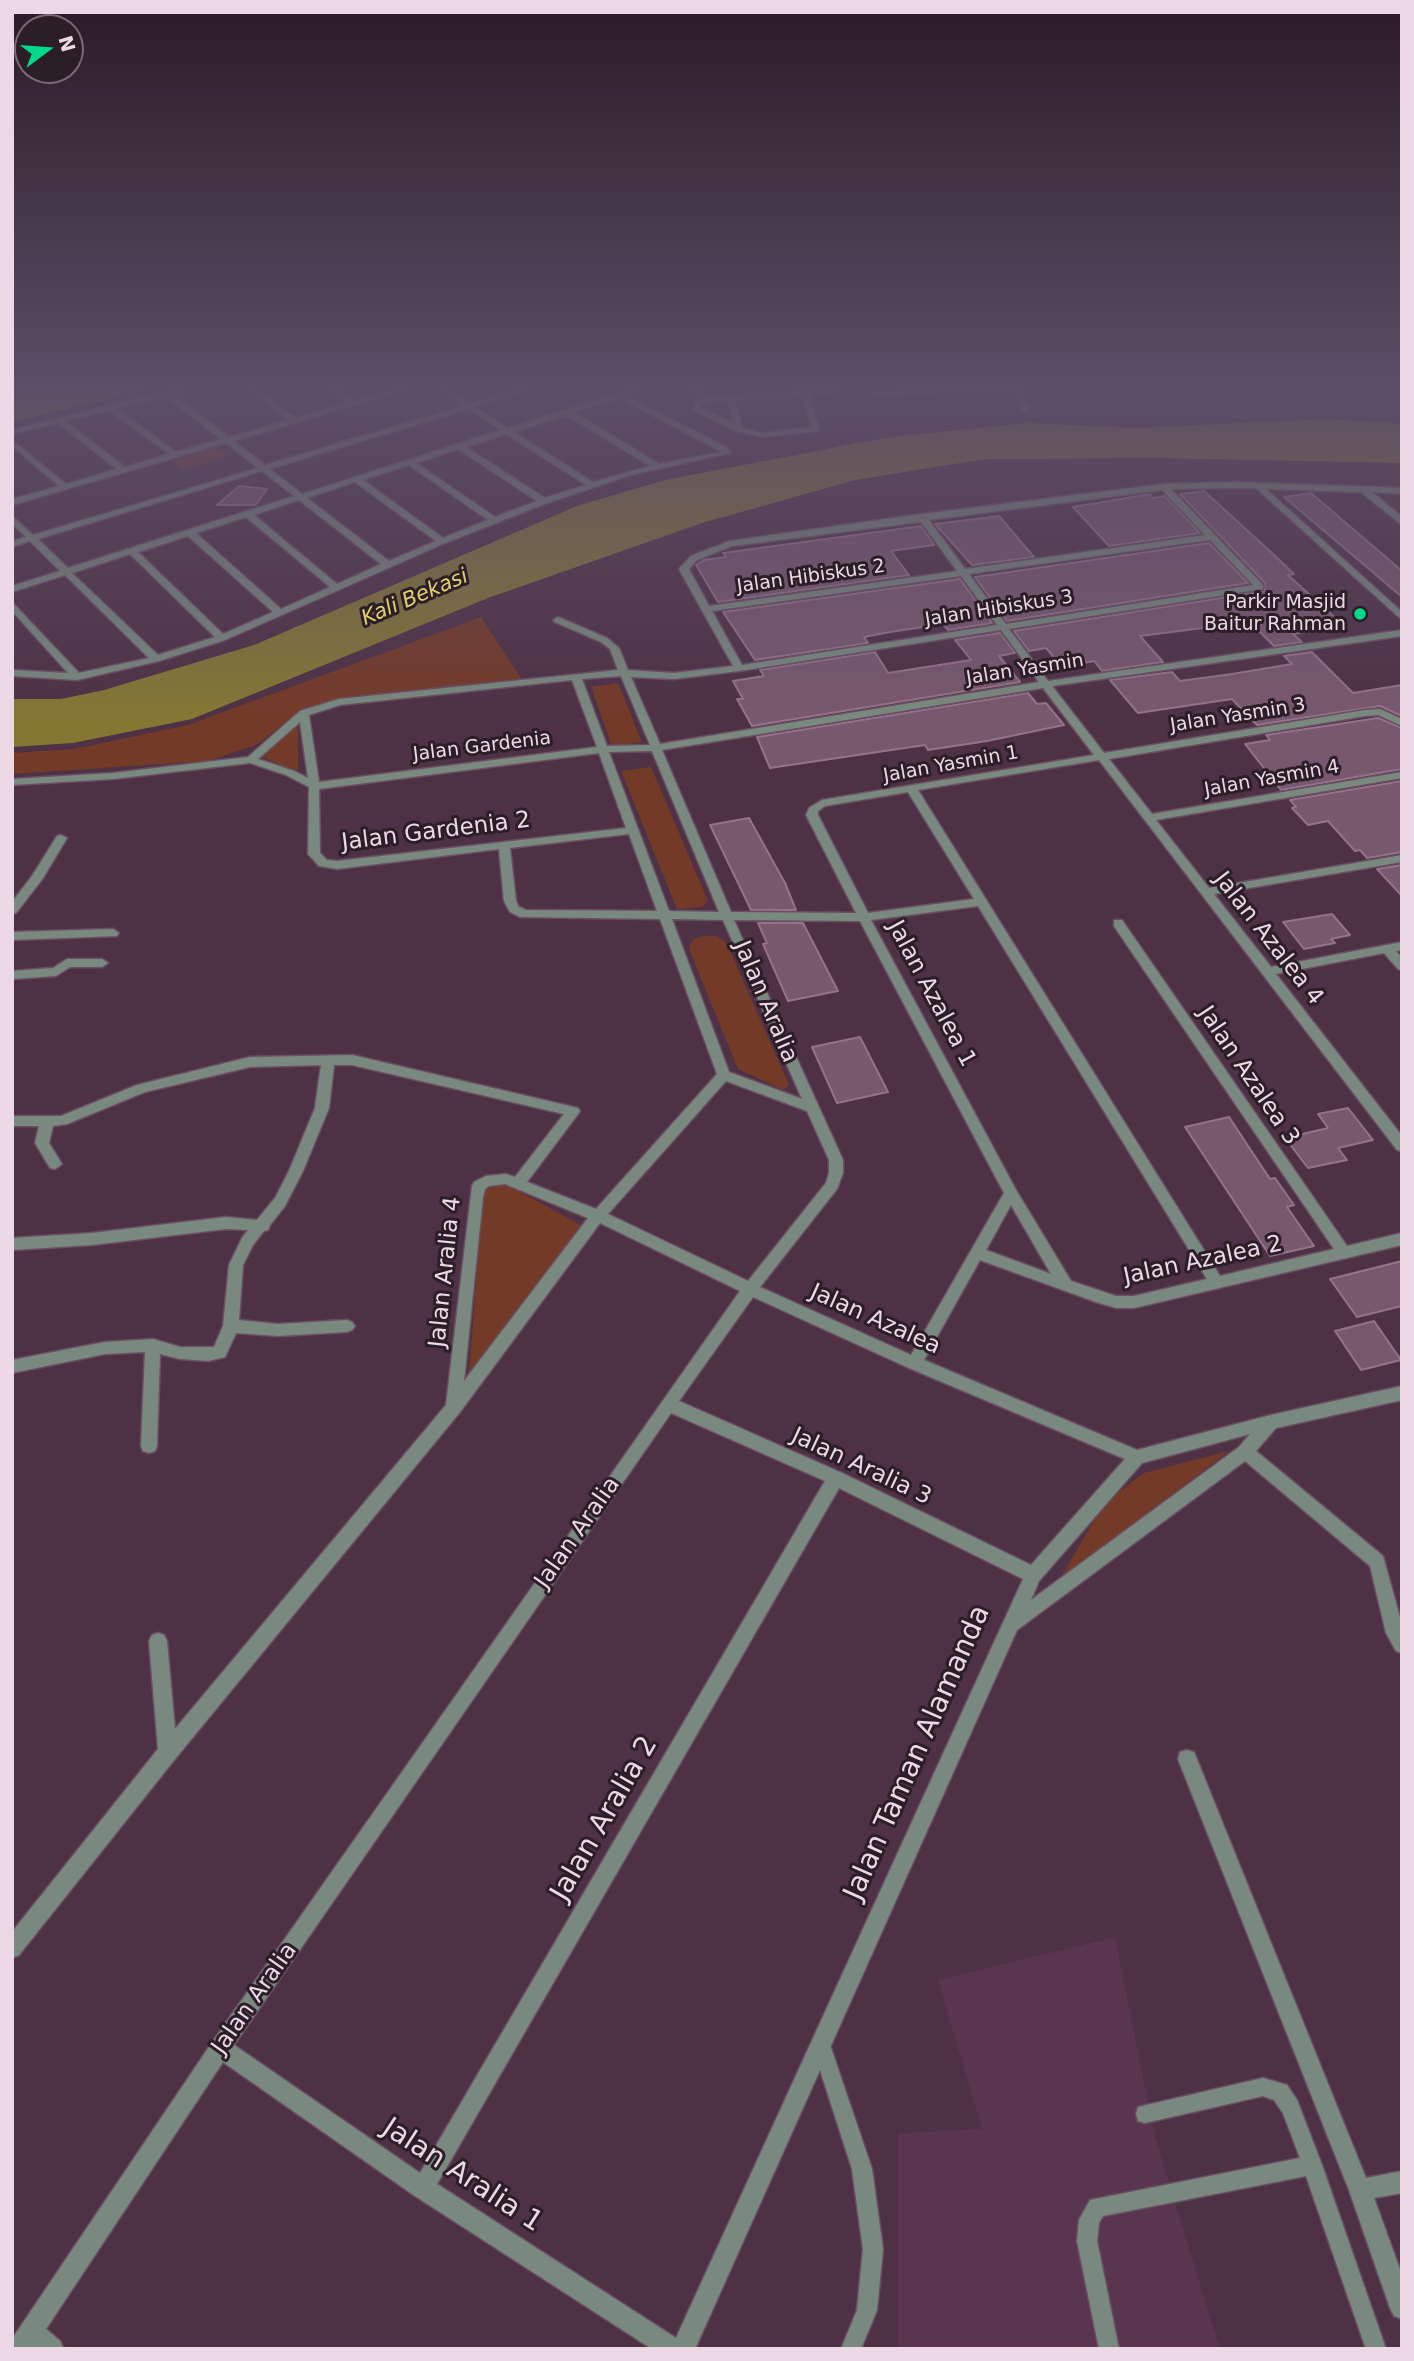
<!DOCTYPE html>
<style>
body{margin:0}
#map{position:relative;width:1414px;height:2361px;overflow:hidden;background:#4e3145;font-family:"DejaVu Sans",sans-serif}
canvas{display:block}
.frame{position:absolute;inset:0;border:14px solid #ecd9e5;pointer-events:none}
.north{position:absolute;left:14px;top:14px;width:70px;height:70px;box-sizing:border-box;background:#2c1e27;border:2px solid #796973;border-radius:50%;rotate:74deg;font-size:19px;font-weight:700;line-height:28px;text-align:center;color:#ecd9e5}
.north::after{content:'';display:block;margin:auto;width:24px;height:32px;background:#03d98b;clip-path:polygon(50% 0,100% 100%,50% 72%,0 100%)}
</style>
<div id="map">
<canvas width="1414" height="2361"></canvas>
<div class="frame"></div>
<div class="north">N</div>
</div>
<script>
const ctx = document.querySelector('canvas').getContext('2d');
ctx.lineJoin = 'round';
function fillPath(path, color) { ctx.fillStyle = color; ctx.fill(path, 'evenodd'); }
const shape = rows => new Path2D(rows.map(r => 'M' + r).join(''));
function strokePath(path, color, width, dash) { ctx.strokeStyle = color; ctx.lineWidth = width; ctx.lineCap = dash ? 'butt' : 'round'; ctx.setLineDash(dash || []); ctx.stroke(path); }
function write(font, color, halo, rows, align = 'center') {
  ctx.font = font + ' "DejaVu Sans",sans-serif'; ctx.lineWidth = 6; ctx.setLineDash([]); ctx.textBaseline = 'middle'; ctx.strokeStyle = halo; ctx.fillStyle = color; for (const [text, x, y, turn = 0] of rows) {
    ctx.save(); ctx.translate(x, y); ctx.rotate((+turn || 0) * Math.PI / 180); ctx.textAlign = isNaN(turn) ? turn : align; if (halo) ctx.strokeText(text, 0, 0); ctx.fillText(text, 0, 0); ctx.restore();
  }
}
const built = shape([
 [1033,387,1315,387,1327,419,1042,416],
 [1115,1937,1154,2133,1220,2349,898,2349,898,2133,982,2129,938,1980]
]);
const green = shape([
 [215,447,228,456,184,470,172,461],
 [481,617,522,680,333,701,311,707,293,716,258,744,208,761,12,774,12,753,74,749,188,725],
 [618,683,642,742,612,746,591,687],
 [298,727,298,770,291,770,259,755,292,728],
 [651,767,708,901,702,907,677,909,621,771],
 [703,936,716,936,726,942,789,1085,783,1090,738,1069,689,949,693,939],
 [492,1185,510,1186,582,1226,469,1375,483,1191],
 [1229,1451,1058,1582,1105,1502,1144,1473]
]);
const water = shape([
 [17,387,158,387,12,422,12,389],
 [1327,419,1402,424,1402,463,1158,458,985,459,855,480,702,523,488,598,192,719,73,743,12,747,12,699,61,699,104,690,254,645,577,506,665,480,890,437,1029,423,1136,428]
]);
const building = shape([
 [239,486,267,489,256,505,217,505,239,486],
 [1204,491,1272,553,1294,574,1288,575,1343,625,1293,634,1302,642,1274,646,1250,622,1140,636,1163,662,1102,671,1094,661,1062,667,1046,648,1029,651,1014,631,1265,591,1265,583,1180,494,1204,491],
 [1311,493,1402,571,1402,597,1284,497,1311,493],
 [1150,494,1153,498,1165,496,1200,533,1109,546,1073,507,1150,494],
 [999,516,1034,557,972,565,935,524,999,516],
 [921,526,934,545,891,551,909,575,718,602,696,565,704,560,726,557,723,553,921,526],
 [1209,543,1248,583,1007,621,975,577,1209,543],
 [960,579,992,623,948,630,943,624,890,632,864,637,868,643,755,660,723,612,960,579],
 [1000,633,1015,653,999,656,1020,682,752,726,737,699,743,699,733,681,764,676,760,670,875,652,888,673,971,660,955,640,1000,633],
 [1312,652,1353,693,1402,685,1402,716,1380,706,1257,725,1232,699,1138,713,1110,680,1172,672,1180,681,1232,674,1292,664,1284,656,1312,652],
 [1028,693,1037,704,1046,703,1064,725,987,741,928,750,925,745,770,768,757,737,1028,693],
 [1378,718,1402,728,1402,769,1281,790,1245,744,1270,740,1266,735,1378,718],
 [1402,781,1402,852,1367,858,1360,850,1355,851,1328,821,1308,825,1292,808,1296,807,1290,800,1402,781],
 [749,818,785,883,796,910,751,910,710,825,749,818],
 [1402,865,1402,896,1377,869,1402,865],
 [1332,914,1350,935,1331,939,1335,943,1304,949,1283,922,1332,914],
 [758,923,803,923,838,991,788,1001,763,944,767,943,758,923],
 [860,1037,888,1092,837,1103,812,1047,860,1037],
 [1348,1108,1373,1140,1338,1148,1347,1160,1308,1168,1285,1138,1328,1128,1318,1114,1348,1108],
 [1229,1117,1270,1179,1275,1178,1294,1205,1287,1207,1314,1246,1270,1256,1185,1127,1229,1117],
 [1402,1261,1402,1306,1357,1317,1330,1279,1402,1261],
 [1374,1321,1401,1360,1361,1370,1335,1331,1374,1321]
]);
const lane = shape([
 [821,2036,827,2039,830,2045,872,2169,883,2249,877,2310,861,2349,841,2349,857,2310,863,2249,852,2169,812,2045,815,2039,821,2036],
 [1263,2078,1287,2085,1297,2100,1322,2165,1386,2349,1366,2349,1306,2176,1103,2216,1099,2223,1097,2241,1119,2349,1099,2349,1077,2241,1079,2220,1090,2200,1300,2158,1283,2113,1274,2100,1263,2096,1145,2123,1138,2121,1136,2114,1138,2107,1263,2078]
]);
const street = shape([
 [180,387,194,387,173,394,229,437,289,420,243,387,252,387,296,418,348,403,326,387,335,387,355,401,403,387,416,387,234,441,265,465,463,406,434,387,444,387,470,404,525,387,538,387,475,407,508,428,637,387,649,387,626,396,726,447,730,453,631,475,547,503,445,543,225,640,159,661,77,680,12,676,12,670,68,673,12,611,12,602,79,673,149,658,65,575,12,592,12,586,60,571,30,541,12,547,12,541,26,537,12,524,12,516,33,535,258,468,226,443,12,505,12,499,59,486,12,446,12,440,66,484,117,469,58,423,12,434,12,430,180,387],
 [165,396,221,439,176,452,116,408,165,396],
 [619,398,720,451,721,452,659,464,574,412,619,398],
 [468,409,501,430,302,494,270,469,468,409],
 [109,410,169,454,125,467,65,421,109,410],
 [566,415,650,466,593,482,514,432,566,415],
 [506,434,586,485,545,498,466,447,506,434],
 [458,449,537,501,495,517,416,463,458,449],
 [409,465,488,520,443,538,363,480,409,465],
 [262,471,294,496,68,568,38,539,262,471],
 [355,482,436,541,389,561,307,498,355,482],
 [299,500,381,564,337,584,254,515,299,500],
 [246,517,330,587,281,609,196,533,246,517],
 [188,536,273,612,223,634,138,552,188,536],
 [130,554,215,637,158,655,72,573,130,554],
 [685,387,695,387,713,397,805,390,838,389,842,391,838,393,810,395,819,431,762,437,735,431,693,410,696,400,705,398,685,387],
 [802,396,811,427,762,433,742,428,735,400,802,396],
 [728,400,733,423,700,407,702,404,728,400],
 [980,387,1019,387,1030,410,1023,412,1013,390,877,396,873,394,877,392,980,387],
 [1233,482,1402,488,1402,494,1372,492,1402,517,1402,525,1361,492,1266,489,1402,612,1402,620,1256,488,1233,488,1171,489,1263,585,1263,589,1009,629,1048,681,1402,630,1402,636,1052,686,1104,753,1365,710,1380,709,1402,719,1402,726,1378,715,1365,716,1109,759,1152,814,1402,772,1402,778,1156,820,1209,888,1402,855,1402,862,1214,894,1271,967,1402,942,1402,950,1396,951,1402,958,1402,970,1398,969,1384,953,1276,974,1402,1136,1402,1151,1397,1150,1099,760,918,790,1220,1276,1334,1249,1114,926,1114,920,1122,920,1347,1246,1402,1233,1402,1245,1134,1308,1116,1308,1096,1302,980,1260,924,1360,1137,1450,1271,1415,1402,1386,1402,1400,1276,1428,1256,1451,1383,1556,1402,1625,1402,1653,1396,1651,1386,1633,1370,1566,1245,1461,1017,1630,695,2349,652,2349,415,2196,223,2062,46,2329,60,2341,64,2349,12,2349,12,2339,213,2041,740,1291,600,1223,460,1412,175,1759,19,1955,12,1958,12,1932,158,1749,149,1641,152,1635,158,1633,164,1635,167,1641,175,1729,446,1405,472,1186,474,1182,486,1176,506,1174,515,1177,564,1114,352,1065,334,1065,329,1108,303,1171,285,1206,270,1225,268,1230,264,1231,253,1245,243,1265,239,1320,278,1324,347,1320,352,1322,355,1326,352,1330,347,1332,278,1336,236,1333,225,1357,208,1361,180,1359,160,1354,157,1446,155,1451,149,1453,143,1451,141,1446,145,1352,105,1354,12,1373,12,1360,105,1342,153,1339,180,1347,214,1347,223,1326,229,1265,242,1238,248,1230,226,1229,92,1245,12,1250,12,1238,92,1233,226,1217,257,1220,275,1198,289,1171,315,1108,321,1065,250,1067,145,1092,67,1124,53,1126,49,1143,62,1164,55,1169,50,1168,35,1143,39,1126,12,1126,12,1116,61,1116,137,1085,250,1057,352,1055,578,1108,580,1111,578,1114,527,1182,596,1209,717,1074,660,919,520,917,510,912,504,901,499,849,337,869,319,866,308,854,309,787,286,775,250,763,113,779,12,785,12,779,113,773,248,757,300,711,339,699,618,670,610,649,601,642,555,622,553,620,558,617,607,638,619,648,628,670,674,673,733,666,679,569,691,556,730,541,922,514,1164,484,1233,482],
 [1162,490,1205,535,965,569,929,520,1162,490],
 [921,522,957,571,709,606,689,569,697,560,732,546,921,522],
 [1210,540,1253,585,1006,624,969,574,1210,540],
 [961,576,997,625,742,665,712,611,961,576],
 [1001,630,1039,682,660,744,631,677,674,679,739,671,1001,630],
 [621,676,650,745,607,746,582,679,621,676],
 [572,680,597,747,319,782,309,715,340,705,572,680],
 [1043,688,1094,755,822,800,809,808,806,815,856,913,731,912,662,750,1043,688],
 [300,722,308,778,294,771,258,759,300,722],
 [652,751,719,912,669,911,609,752,652,751],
 [599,753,626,828,337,861,327,860,320,853,319,789,599,753],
 [908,792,974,899,868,913,818,815,818,811,825,806,908,792],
 [629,834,657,911,526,910,519,907,516,901,510,848,629,834],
 [978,906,1207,1279,1134,1296,1116,1296,1071,1281,1016,1190,871,920,978,906],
 [672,919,723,920,802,1099,729,1072,672,919],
 [734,920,860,921,1004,1193,911,1355,760,1287,837,1189,843,1173,843,1160,734,920],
 [726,1081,807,1111,829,1160,829,1173,826,1183,748,1281,608,1214,726,1081],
 [505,1184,588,1218,464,1381,483,1197,485,1189,489,1186,505,1184],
 [1011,1205,1051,1274,986,1250,1011,1205],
 [753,1297,909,1368,1125,1459,1031,1565,842,1473,679,1401,753,1297],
 [671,1413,825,1481,420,2173,234,2045,671,1413],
 [1250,1434,1239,1447,1031,1600,1039,1581,1142,1463,1250,1434],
 [839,1488,1023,1579,676,2338,437,2184,839,1488],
 [61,835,67,838,43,878,16,913,12,914,12,902,32,876,57,836,61,835],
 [113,929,119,933,117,936,12,940,12,932,113,929],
 [67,959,102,959,108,963,102,967,70,967,56,976,12,979,12,971,53,968,67,959],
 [1187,1750,1194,1752,1366,2178,1402,2171,1402,2193,1374,2198,1402,2275,1402,2319,1394,2316,1390,2308,1349,2190,1178,1759,1180,1752,1187,1750]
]);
const markers = [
 [1360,614,7,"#03d98b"]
];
const farStreetnames = [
 ["Jalan Hibiskus 2",811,577,-8],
 ["Jalan Hibiskus 3",999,609,-9],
 ["Jalan Yasmin",1025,670,-9],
 ["Jalan Yasmin 3",1238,716,-9],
 ["Jalan Gardenia",482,747,-7],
 ["Jalan Yasmin 1",951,765,-10],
 ["Jalan Yasmin 4",1272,779,-10]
];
const farPoinames = [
 ["Parkir Masjid",1346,603],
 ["Baitur Rahman",1346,625]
];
const farWaternames = [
 ["Kali Bekasi",415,598,-23]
];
const streetNames = [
 ["Jalan Gardenia 2",436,832,-7],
 ["Jalan Azalea 4",1268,939,52],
 ["Jalan Azalea 1",931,994,62],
 ["Jalan Aralia",765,1002,67],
 ["Jalan Azalea 3",1248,1076,56],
 ["Jalan Azalea 2",1203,1261,-12],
 ["Jalan Aralia 4",446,1272,-84],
 ["Jalan Azalea",875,1320,24],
 ["Jalan Aralia 3",861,1467,25],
 ["Jalan Aralia",578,1533,-55],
 ["Jalan Aralia",255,1999,-55]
];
const nearStreetnames = [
 ["Jalan Taman Alamanda",918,1753,-66],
 ["Jalan Aralia 2",605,1819,-60],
 ["Jalan Aralia 1",462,2176,33]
];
fillPath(built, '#59354f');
fillPath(green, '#743a28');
fillPath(water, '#847734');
fillPath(building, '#78586e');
strokePath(building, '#957289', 2);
strokePath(lane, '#6a4f62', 3);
strokePath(street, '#6a4f62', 3);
fillPath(lane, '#79897f');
fillPath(street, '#79897f');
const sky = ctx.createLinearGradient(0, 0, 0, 718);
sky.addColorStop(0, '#2b1b26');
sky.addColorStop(0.54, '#5d4e68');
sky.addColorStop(1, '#5d4e6800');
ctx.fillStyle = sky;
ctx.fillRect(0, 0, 1414, 718);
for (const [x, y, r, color] of markers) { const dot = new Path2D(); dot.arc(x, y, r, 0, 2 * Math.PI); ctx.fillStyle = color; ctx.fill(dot); strokePath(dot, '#2c1e27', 2.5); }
write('19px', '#ecd9e5', '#2c1e27', farStreetnames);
write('19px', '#ecd9e5', '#2c1e27', farPoinames, 'right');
write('italic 21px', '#e2d06f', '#2c1e27', farWaternames);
write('23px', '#ecd9e5', '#2c1e27', streetNames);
write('28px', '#ecd9e5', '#2c1e27', nearStreetnames);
</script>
